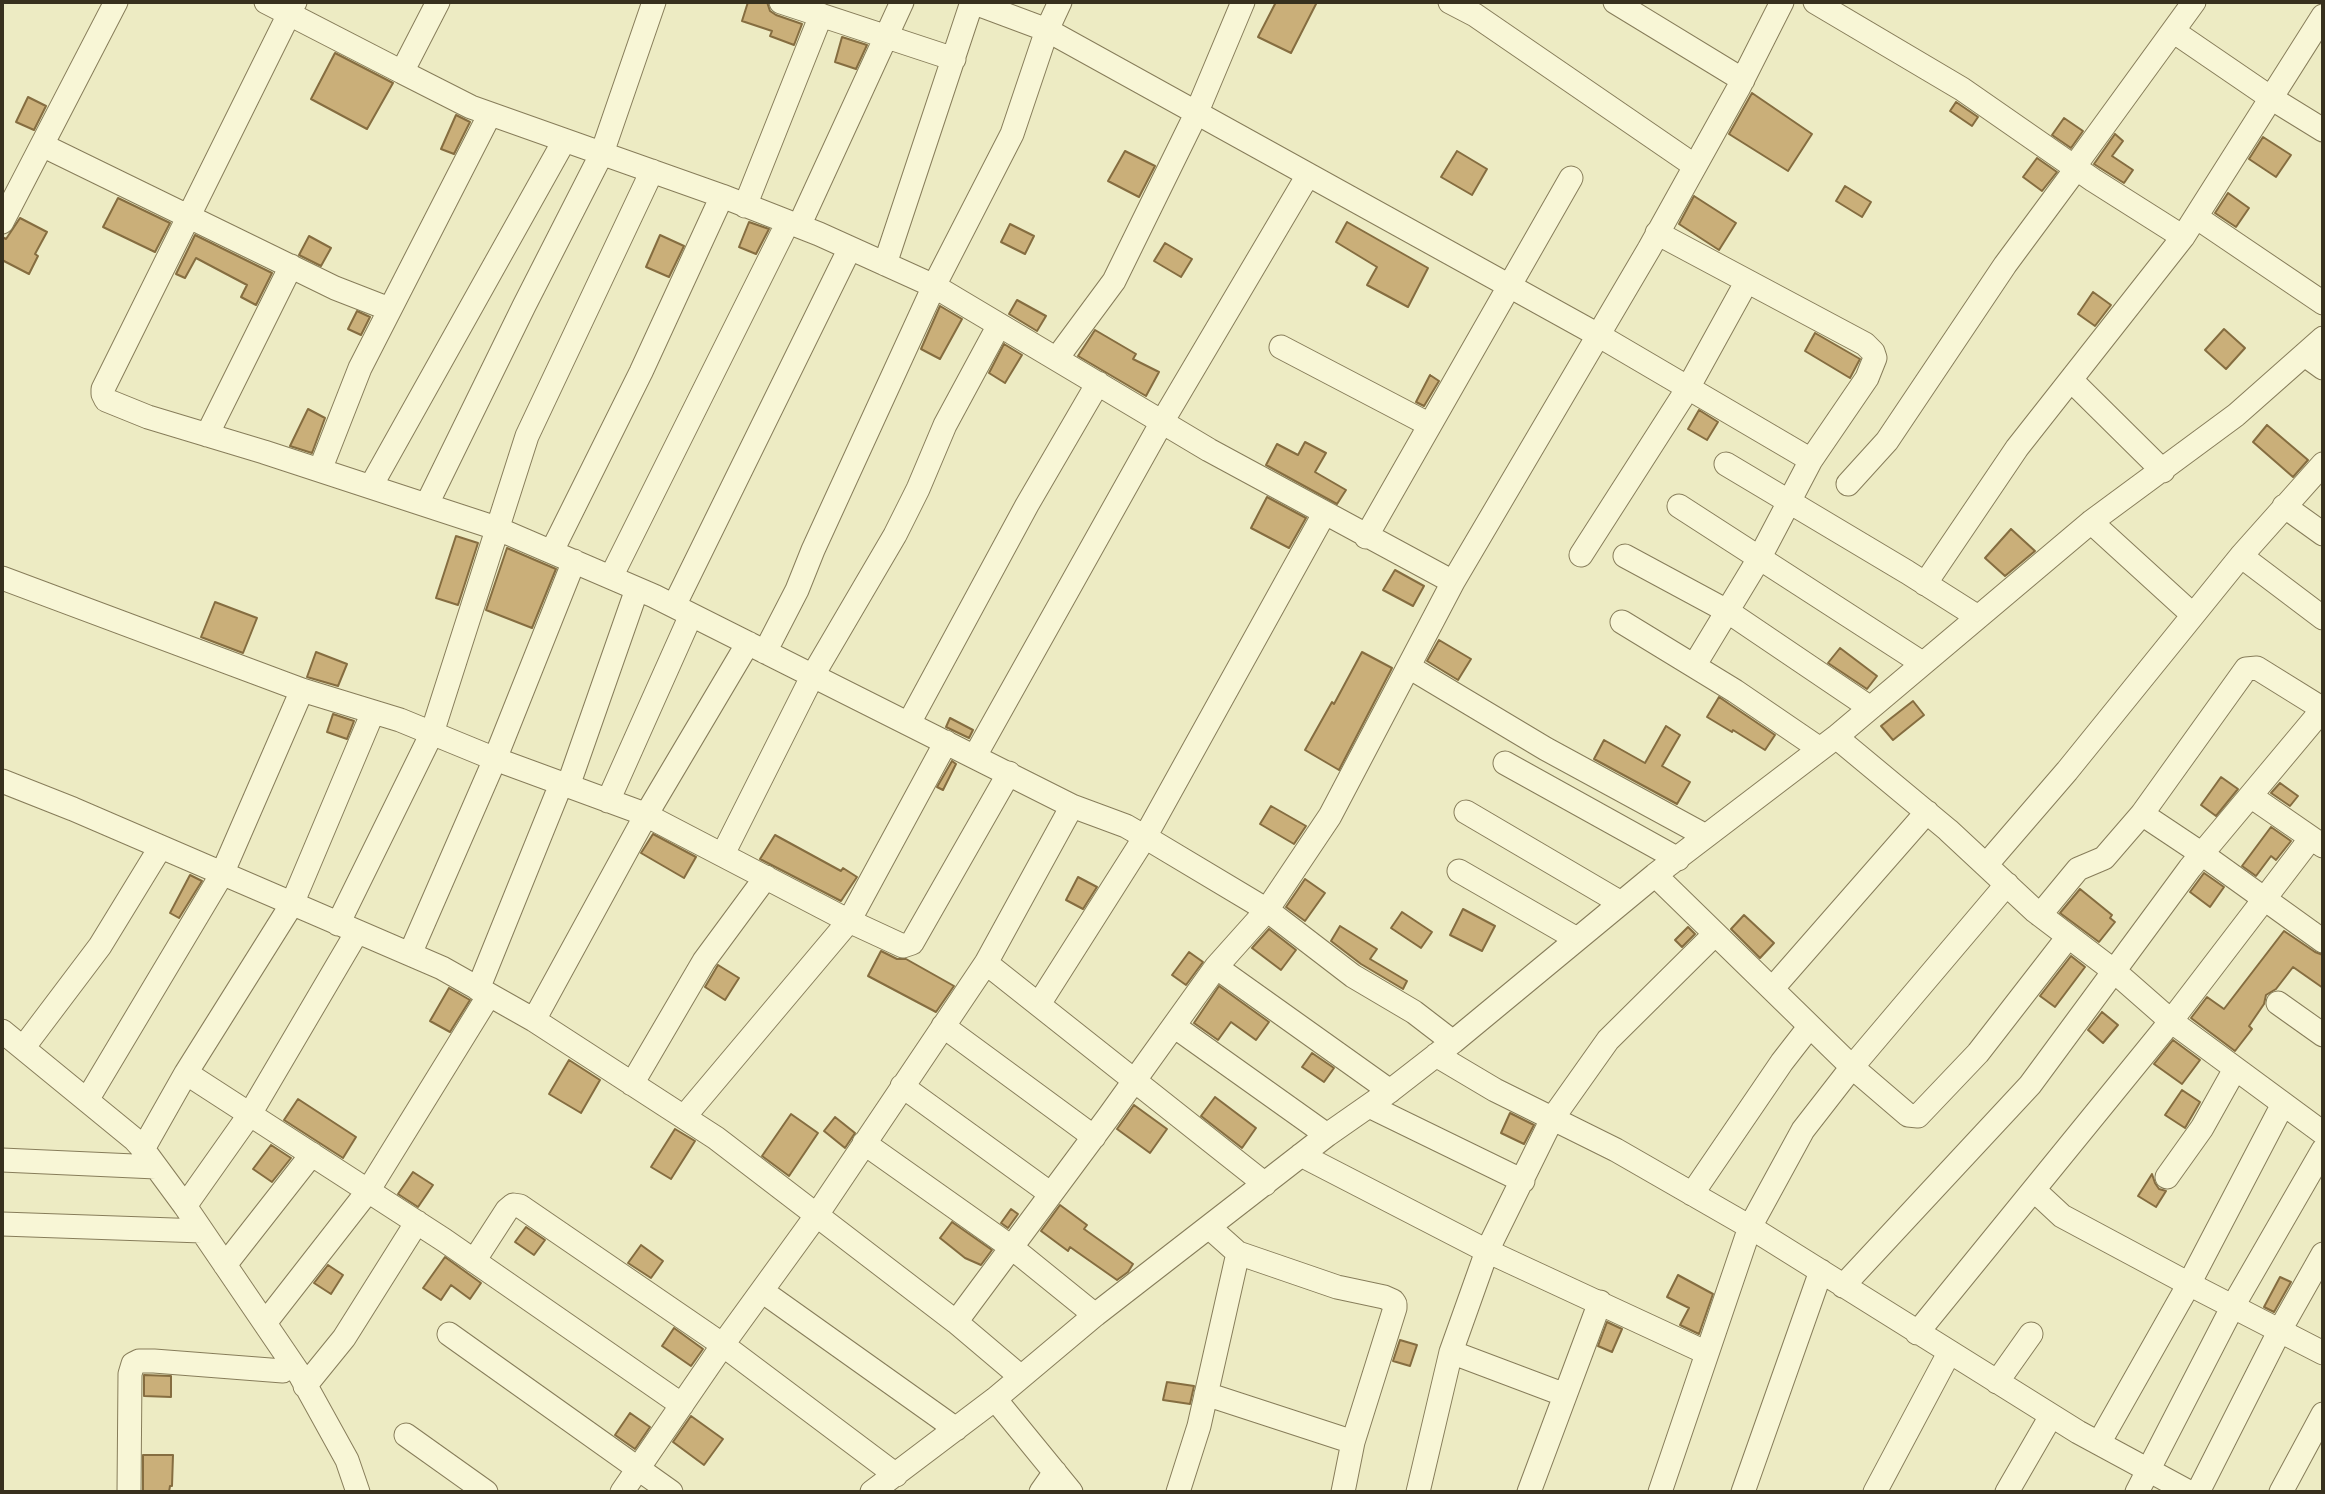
<!DOCTYPE html>
<style>
body{margin:0}
#map{position:relative;width:2325px;height:1494px;overflow:hidden;background:#edebc3;font-family:"IBM Plex Serif",serif}
canvas{display:block}
.frame{position:absolute;inset:0;border:4px solid #37301e;pointer-events:none}
</style>
<div id="map">
<canvas width="2325" height="1494"></canvas>
<div class="frame"></div>
</div>
<script>
const ctx = document.querySelector('canvas').getContext('2d');
ctx.lineJoin = 'round';
function fillPath(path, color) { ctx.fillStyle = color; ctx.fill(path, 'evenodd'); }
const shape = rows => new Path2D(rows.map(r => 'M' + r).join(''));
function strokePath(path, color, width, dash) { ctx.strokeStyle = color; ctx.lineWidth = width; ctx.lineCap = dash ? 'butt' : 'round'; ctx.setLineDash(dash || []); ctx.stroke(path); }
const building = shape([
 [748,2,767,2,770,11,776,15,802,24,794,45,770,36,772,31,742,21,748,2],
 [1276,2,1317,2,1291,53,1258,37,1276,2],
 [842,37,867,45,856,69,835,62,842,37],
 [335,53,393,83,367,129,311,99,335,53],
 [1752,93,1812,134,1788,171,1729,134,1752,93],
 [28,97,46,106,34,130,16,122,28,97],
 [1956,102,1978,117,1972,126,1950,111,1956,102],
 [456,115,470,122,454,154,441,149,456,115],
 [2064,118,2083,131,2071,148,2052,135,2064,118],
 [2115,134,2123,141,2112,156,2133,170,2124,183,2094,164,2115,134],
 [2263,137,2291,155,2276,177,2249,159,2263,137],
 [1125,151,1155,166,1139,197,1108,181,1125,151],
 [1457,151,1487,169,1472,195,1441,177,1457,151],
 [2037,158,2057,172,2042,191,2023,177,2037,158],
 [1845,186,1871,202,1862,217,1836,201,1845,186],
 [2228,193,2249,208,2236,227,2215,213,2228,193],
 [1694,196,1736,223,1719,250,1679,224,1694,196],
 [118,198,170,223,155,252,103,227,118,198],
 [20,218,47,232,35,254,38,256,29,274,2,260,2,237,6,239,20,218],
 [749,222,769,229,756,254,739,247,749,222],
 [1347,222,1428,268,1408,307,1367,285,1377,267,1336,242,1347,222],
 [1010,224,1034,236,1025,254,1001,242,1010,224],
 [195,235,272,273,256,305,241,297,247,285,196,258,185,278,176,274,195,235],
 [660,235,684,246,669,277,646,267,660,235],
 [309,236,331,248,321,266,299,255,309,236],
 [1165,243,1192,259,1181,277,1154,261,1165,243],
 [2093,292,2111,305,2095,326,2078,314,2093,292],
 [1017,300,1046,316,1037,331,1009,314,1017,300],
 [940,306,962,319,940,359,921,349,940,306],
 [357,311,370,317,361,335,348,329,357,311],
 [2224,329,2245,348,2226,369,2205,350,2224,329],
 [1095,330,1136,354,1133,359,1159,372,1146,396,1078,356,1095,330],
 [1815,333,1860,359,1850,378,1805,351,1815,333],
 [1004,344,1022,355,1005,383,989,373,1004,344],
 [1430,375,1439,381,1424,406,1416,402,1430,375],
 [308,409,325,418,312,453,290,446,308,409],
 [1699,410,1718,422,1707,440,1688,429,1699,410],
 [2267,425,2308,460,2293,477,2253,442,2267,425],
 [1305,442,1326,453,1315,472,1346,490,1337,504,1266,465,1277,444,1298,455,1305,442],
 [1267,497,1306,518,1289,548,1251,528,1267,497],
 [2011,529,2035,551,2005,576,1985,558,2011,529],
 [456,536,478,543,458,605,436,598,456,536],
 [507,548,556,569,532,628,486,610,507,548],
 [1395,570,1424,586,1413,606,1383,590,1395,570],
 [215,602,257,618,243,653,201,637,215,602],
 [1439,640,1471,659,1458,680,1427,661,1439,640],
 [1840,648,1877,676,1867,689,1828,663,1840,648],
 [316,652,347,664,338,686,307,677,316,652],
 [1362,652,1392,668,1339,770,1305,750,1332,702,1334,704,1362,652],
 [1719,697,1775,735,1765,750,1733,730,1732,732,1707,717,1719,697],
 [1913,701,1924,715,1893,740,1881,726,1913,701],
 [333,714,354,721,347,739,327,732,333,714],
 [950,718,973,730,969,738,946,727,950,718],
 [1666,726,1680,735,1662,766,1690,782,1677,804,1594,759,1604,740,1645,763,1666,726],
 [952,761,956,764,943,790,937,787,952,761],
 [2221,777,2238,789,2216,816,2201,805,2221,777],
 [2280,783,2298,796,2290,806,2271,793,2280,783],
 [1271,806,1306,826,1294,844,1260,824,1271,806],
 [2271,827,2291,841,2276,860,2271,856,2256,876,2242,866,2271,827],
 [653,834,696,857,684,878,641,853,653,834],
 [775,835,841,871,843,868,857,877,841,901,760,859,775,835],
 [2204,873,2224,887,2210,907,2190,892,2204,873],
 [190,875,202,881,179,918,170,913,190,875],
 [1078,877,1097,887,1083,909,1066,900,1078,877],
 [1305,879,1325,893,1305,921,1286,907,1305,879],
 [2080,889,2112,915,2110,918,2115,922,2099,942,2060,913,2080,889],
 [1463,909,1495,926,1482,951,1450,935,1463,909],
 [1402,912,1432,932,1421,948,1391,928,1402,912],
 [1744,915,1774,943,1760,958,1731,929,1744,915],
 [1340,926,1377,949,1370,959,1407,981,1403,989,1361,964,1331,941,1340,926],
 [1688,927,1695,934,1682,947,1675,940,1688,927],
 [1269,929,1296,950,1281,970,1252,948,1269,929],
 [2284,931,2315,952,2323,955,2323,988,2293,967,2276,989,2266,995,2264,1004,2249,1026,2252,1029,2235,1051,2191,1018,2207,997,2224,1009,2284,931],
 [881,951,897,959,906,959,954,986,936,1012,868,976,881,951],
 [1189,952,1203,962,1186,985,1172,975,1189,952],
 [2071,956,2085,967,2055,1007,2040,996,2071,956],
 [718,965,739,978,725,1000,705,987,718,965],
 [1219,986,1269,1022,1256,1040,1231,1022,1218,1040,1194,1023,1219,986],
 [449,988,470,1000,450,1032,430,1021,449,988],
 [2102,1012,2118,1025,2103,1043,2088,1030,2102,1012],
 [2173,1040,2200,1060,2182,1084,2154,1064,2173,1040],
 [1312,1053,1334,1068,1324,1082,1302,1067,1312,1053],
 [569,1060,600,1080,581,1113,549,1094,569,1060],
 [2182,1090,2200,1102,2185,1128,2165,1115,2182,1090],
 [1215,1097,1256,1128,1242,1148,1201,1116,1215,1097],
 [298,1099,356,1137,343,1158,284,1120,298,1099],
 [1134,1105,1167,1129,1150,1153,1117,1129,1134,1105],
 [1510,1113,1534,1125,1524,1144,1501,1133,1510,1113],
 [791,1114,818,1133,789,1176,762,1156,791,1114],
 [835,1117,855,1133,845,1148,824,1131,835,1117],
 [675,1129,695,1141,671,1179,651,1167,675,1129],
 [271,1145,291,1158,272,1182,253,1169,271,1145],
 [413,1172,433,1185,418,1207,398,1194,413,1172],
 [2152,1174,2155,1183,2159,1189,2166,1191,2156,1207,2138,1196,2152,1174],
 [1060,1205,1087,1225,1084,1229,1133,1264,1128,1272,1117,1280,1070,1247,1068,1251,1041,1231,1060,1205],
 [1011,1209,1018,1214,1008,1228,1001,1223,1011,1209],
 [952,1222,992,1250,981,1265,965,1258,940,1238,952,1222],
 [526,1227,545,1240,534,1255,515,1242,526,1227],
 [641,1245,663,1261,651,1278,628,1263,641,1245],
 [445,1257,481,1283,470,1299,451,1285,441,1300,423,1288,445,1257],
 [328,1265,343,1275,331,1294,314,1283,328,1265],
 [1678,1275,1713,1294,1699,1334,1680,1325,1689,1308,1667,1297,1678,1275],
 [2280,1277,2291,1282,2274,1312,2264,1307,2280,1277],
 [1607,1322,1622,1329,1612,1352,1598,1346,1607,1322],
 [674,1328,703,1349,691,1366,662,1346,674,1328],
 [1400,1340,1417,1345,1410,1366,1393,1361,1400,1340],
 [144,1375,171,1376,171,1397,144,1396,144,1375],
 [1167,1382,1194,1386,1190,1404,1163,1400,1167,1382],
 [630,1413,650,1427,635,1449,615,1435,630,1413],
 [691,1416,723,1439,704,1465,673,1442,691,1416],
 [143,1455,173,1455,172,1486,170,1486,169,1492,143,1492,143,1455]
]);
const minor = shape([
 [266,2,402,72],
 [295,2,103,389,103,394,106,400,148,417,264,452,496,528,654,596,1072,806,1126,826,1145,837,1267,910,1353,976,1414,1012,1453,1042],
 [438,2,402,72,471,107,722,196,819,234,934,286,1209,450,1453,582],
 [781,2,954,59],
 [972,2,1047,30,1598,335,1811,460],
 [1450,2,1475,15,1695,166],
 [1615,2,1743,80],
 [1815,2,1962,89,2093,180,2183,237],
 [2173,31,2271,98,2323,130],
 [42,145,335,288,389,309],
 [2074,167,2194,2],
 [745,206,821,15],
 [2196,217,2323,303],
 [2,222,116,2],
 [799,226,902,2],
 [1657,233,1865,344,1873,352,1875,358,1867,378,1811,460,1760,557,1694,666],
 [885,264,972,2],
 [1281,347,1430,425],
 [2305,355,2323,368],
 [1057,358,1114,281,1196,114,1243,2],
 [2071,380,2163,471],
 [207,435,291,266],
 [1726,464,1907,572,1978,617],
 [320,470,360,368,490,114],
 [1848,484,1887,441,2005,265,2076,169],
 [371,486,564,141],
 [427,504,524,306,602,153,654,2],
 [1679,506,1922,663],
 [2284,506,2323,534],
 [2091,522,2193,615],
 [1366,537,1571,178],
 [552,551,641,372,722,196],
 [1581,555,1688,388,1747,281],
 [1625,556,1727,611,1869,707],
 [2241,556,2323,618],
 [611,577,788,222],
 [2,578,302,690,400,720,495,759,642,813,849,921,903,946,912,943,1009,773],
 [1925,584,2017,448,2183,237,2323,16],
 [674,606,850,248],
 [1622,622,1735,691,1820,749],
 [765,652,797,590,813,550,934,286,1012,134,1047,30,1060,2],
 [1409,667,1546,749,1706,836],
 [909,723,1027,505,1098,383],
 [1836,737,1948,830,2035,911,2114,971,2171,1021,2323,1133],
 [975,756,1162,422,1308,175],
 [1505,763,1678,859],
 [2,781,73,809,442,968,534,1020,716,1138,956,1322,1021,1377],
 [568,786,637,589],
 [2252,797,2323,846],
 [608,801,691,615],
 [1466,812,1621,903],
 [2142,814,2202,854,2323,941],
 [723,854,813,675,895,535,918,489,945,425,999,325],
 [1986,865,2067,771,2241,556,2323,464],
 [1459,871,1577,939],
 [1655,875,1852,1067,2007,884],
 [2040,915,2078,869,2104,858,2142,814,2246,669,2257,668,2323,709],
 [338,924,432,733,527,436,652,171],
 [410,954,495,759,574,561],
 [986,963,1265,1184],
 [1216,967,1390,1091],
 [478,989,561,784],
 [1772,989,1927,812],
 [2278,1003,2323,1035],
 [1039,1004,1145,837,1324,514],
 [534,1020,646,815,748,643],
 [943,1026,1094,1137],
 [1174,1026,1327,1135],
 [2,1031,134,1139,143,1149,185,1206,300,1375,347,1460,358,1492],
 [23,1048,100,946,160,848],
 [1436,1055,1495,1090,1616,1150,1750,1227,2078,1432,2189,1492],
 [186,1073,444,1240,682,1405],
 [632,1084,704,961,766,877],
 [902,1086,1051,1194],
 [87,1100,222,874,302,690],
 [1369,1106,1523,1181],
 [684,1117,849,921,946,742],
 [864,1143,1011,1247,1095,1315],
 [143,1149,186,1073,292,904,373,712],
 [1301,1155,1487,1251,1707,1353],
 [2,1160,156,1167],
 [2167,1177,2202,1128,2235,1069],
 [2034,1190,2062,1216,2189,1284,2323,1353],
 [1692,1194,1782,1062,1810,1026],
 [185,1206,250,1114,357,932],
 [2,1224,202,1231],
 [1238,1253,1337,1287,1384,1297,1393,1301,1395,1304,1395,1308,1353,1442,1343,1492],
 [474,1261,507,1210,513,1205,520,1206,723,1345,896,1475],
 [225,1265,312,1154],
 [1843,1286,2030,1085,2190,868,2323,709],
 [762,1291,956,1429],
 [956,1322,1109,1116,1216,967,1267,910,1330,816,1453,582,1649,249,1738,89,1782,2],
 [265,1323,368,1191,489,995],
 [1917,1333,2171,1021,2311,838],
 [449,1334,671,1492],
 [1451,1352,1565,1395],
 [1997,1382,2031,1334],
 [305,1386,344,1338,417,1222],
 [1206,1394,1353,1442],
 [995,1399,1071,1492],
 [406,1435,486,1492],
 [2099,1443,2189,1284,2283,1104],
 [129,1492,130,1374,133,1364,139,1361,154,1361,283,1371],
 [622,1492,729,1336,816,1216,986,963,1072,806],
 [872,1492,995,1399,1095,1315,1327,1135,1390,1091,1453,1042,1655,875,1836,737,2091,522,2236,415,2323,338],
 [1041,1492,1055,1472],
 [1178,1492,1199,1426,1238,1253,1210,1228],
 [1418,1492,1451,1352,1487,1251,1552,1119,1608,1040,1715,934],
 [1529,1492,1600,1302],
 [1660,1492,1750,1227,1803,1130,1852,1067,1908,1115,1918,1116,1978,1053,2068,937],
 [1743,1492,1821,1271],
 [1875,1492,1949,1353],
 [2007,1492,2051,1416],
 [2137,1492,2233,1306,2323,1150],
 [2198,1492,2280,1330,2323,1254],
 [2281,1492,2323,1414]
]);
fillPath(building, '#caaf79');
strokePath(building, '#856d40', 2);
strokePath(minor, '#877d5a', 25);
strokePath(minor, '#f8f6d6', 23);
</script>
